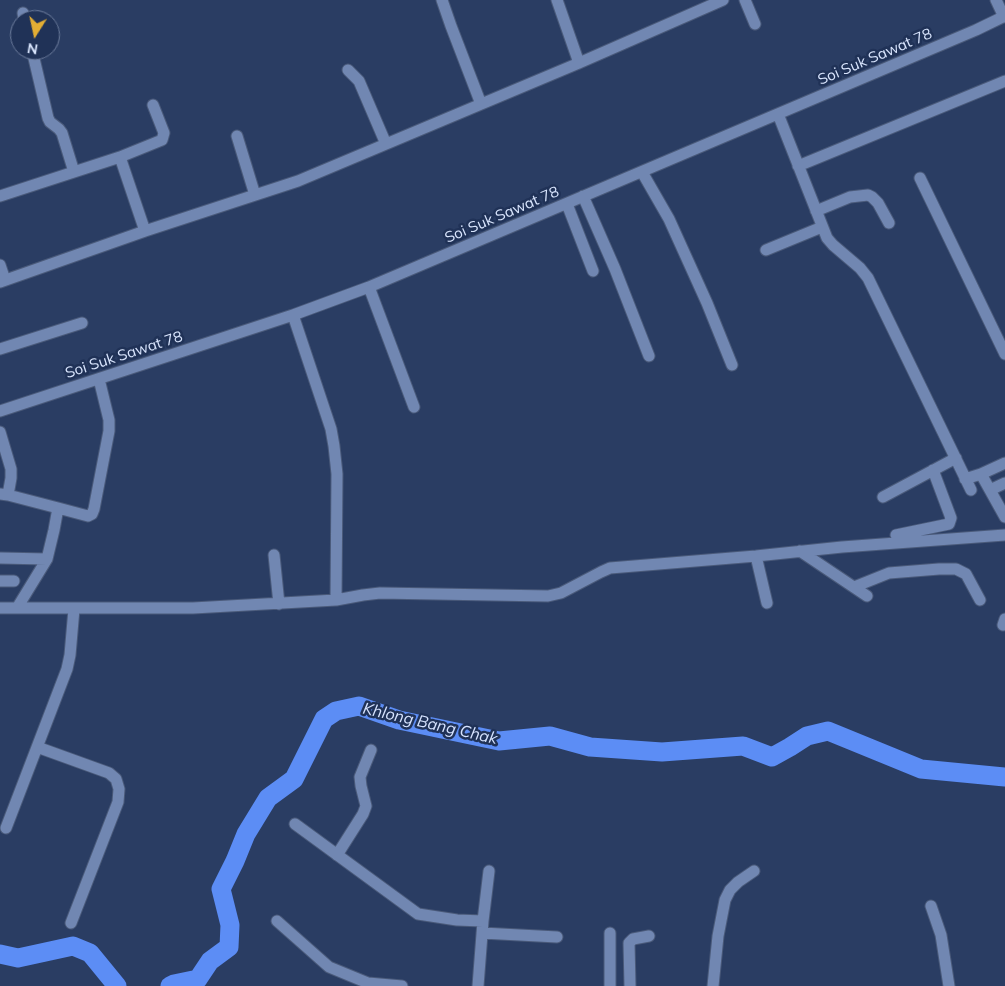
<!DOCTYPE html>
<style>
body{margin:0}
#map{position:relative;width:1005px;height:986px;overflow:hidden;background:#2a3d63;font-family:Mulish,sans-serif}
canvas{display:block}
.north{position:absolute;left:10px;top:10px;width:50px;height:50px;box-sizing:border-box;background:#203257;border:1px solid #6a7a9a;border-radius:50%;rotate:190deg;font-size:14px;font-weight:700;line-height:20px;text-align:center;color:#dae6fe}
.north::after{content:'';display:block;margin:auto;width:18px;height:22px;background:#e3ae34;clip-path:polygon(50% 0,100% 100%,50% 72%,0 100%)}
</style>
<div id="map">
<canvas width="1005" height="986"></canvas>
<div class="north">N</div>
</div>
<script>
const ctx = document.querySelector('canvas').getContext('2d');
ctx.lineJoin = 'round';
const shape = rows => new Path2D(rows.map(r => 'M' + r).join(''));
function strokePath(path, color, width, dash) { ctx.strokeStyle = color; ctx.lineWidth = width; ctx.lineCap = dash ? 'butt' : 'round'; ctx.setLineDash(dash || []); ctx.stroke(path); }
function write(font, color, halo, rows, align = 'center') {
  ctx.font = font + ' Mulish,sans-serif'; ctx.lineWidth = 5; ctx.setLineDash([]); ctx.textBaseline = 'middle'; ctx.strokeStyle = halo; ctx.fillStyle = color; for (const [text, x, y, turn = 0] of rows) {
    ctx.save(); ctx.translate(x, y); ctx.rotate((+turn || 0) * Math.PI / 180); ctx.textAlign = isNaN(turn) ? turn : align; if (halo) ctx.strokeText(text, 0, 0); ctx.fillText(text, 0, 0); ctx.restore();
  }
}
const river = shape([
 [0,954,18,958,73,946,90,953,117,986],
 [170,986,174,984,198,979,210,961,229,947,230,925,221,889,235,861,246,834,268,798,294,779,324,719,336,711,359,706,399,720,499,741,550,736,590,747,662,752,743,746,772,757,790,747,807,736,828,731,921,769,1005,777]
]);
const minor = shape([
 [442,0,451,26,481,104],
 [557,0,579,63],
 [745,0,755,24],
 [996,0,1004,17],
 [23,13,24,20],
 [32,50,48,118,50,122,59,129,62,133,74,172],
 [348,70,359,81,386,144],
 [778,114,827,238,833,245,860,268,868,278,971,490],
 [237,136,255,195],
 [120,157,162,140,164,133,153,105],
 [798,166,1005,81],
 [642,172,669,219,707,303,732,365],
 [920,178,1005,354],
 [0,196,120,157,145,231],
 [583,196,615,269,649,356],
 [567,204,593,271],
 [816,211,850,197,868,195,872,197,878,203,889,223],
 [766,250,822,227],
 [0,265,5,280],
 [0,282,145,231,298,181,579,63,723,0],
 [369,287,414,407],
 [0,349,82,323],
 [0,411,293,315,369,287,976,30,1005,16],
 [0,432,11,469,11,478,8,495,0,494],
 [981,474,1005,463],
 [965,479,981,474,1005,517],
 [990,490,1005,483],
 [8,495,58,508,54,530,47,559,17,608],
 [883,497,956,458],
 [58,508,88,516,92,514,94,509,109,431,109,420,99,379],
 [896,535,949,524,951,518,933,470],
 [800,551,867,596],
 [274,555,279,604],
 [756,556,767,603],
 [0,558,47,559],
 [0,581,14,581],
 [854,587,889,573,939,569,956,569,966,574,980,600],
 [336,600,363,595,380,593,548,596,561,593,601,572,610,568,756,556,842,547,1005,535],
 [0,608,193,608,336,600,337,474,334,446,331,429,293,315],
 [1003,625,1005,619],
 [37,747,109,773,116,779,119,789,118,802,71,923],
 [295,824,418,914,457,920,483,921,478,986],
 [6,828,67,669,70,655,74,609],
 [337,855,363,814,366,806,361,786,360,777,371,750],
 [931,906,941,935,949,986],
 [277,921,329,967,368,983,402,986],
 [483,921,489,871],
 [482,933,557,937],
 [610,986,610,933],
 [630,986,629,943,633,939,649,936],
 [713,986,718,936,725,900,730,890,738,882,754,871]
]);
const streetNames = [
 ["Soi Suk Sawat 78",875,57,-23],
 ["Soi Suk Sawat 78",502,215,-23],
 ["Soi Suk Sawat 78",124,355,-18]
];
const waterNames = [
 ["Khlong Bang Chak",430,724,13]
];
strokePath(river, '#5c8df5', 19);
strokePath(minor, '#4a5a7a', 13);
strokePath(minor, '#7187b2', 11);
write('15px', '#dae6fe', '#203257', streetNames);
write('italic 16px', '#d7e4ff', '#203257', waterNames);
</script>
